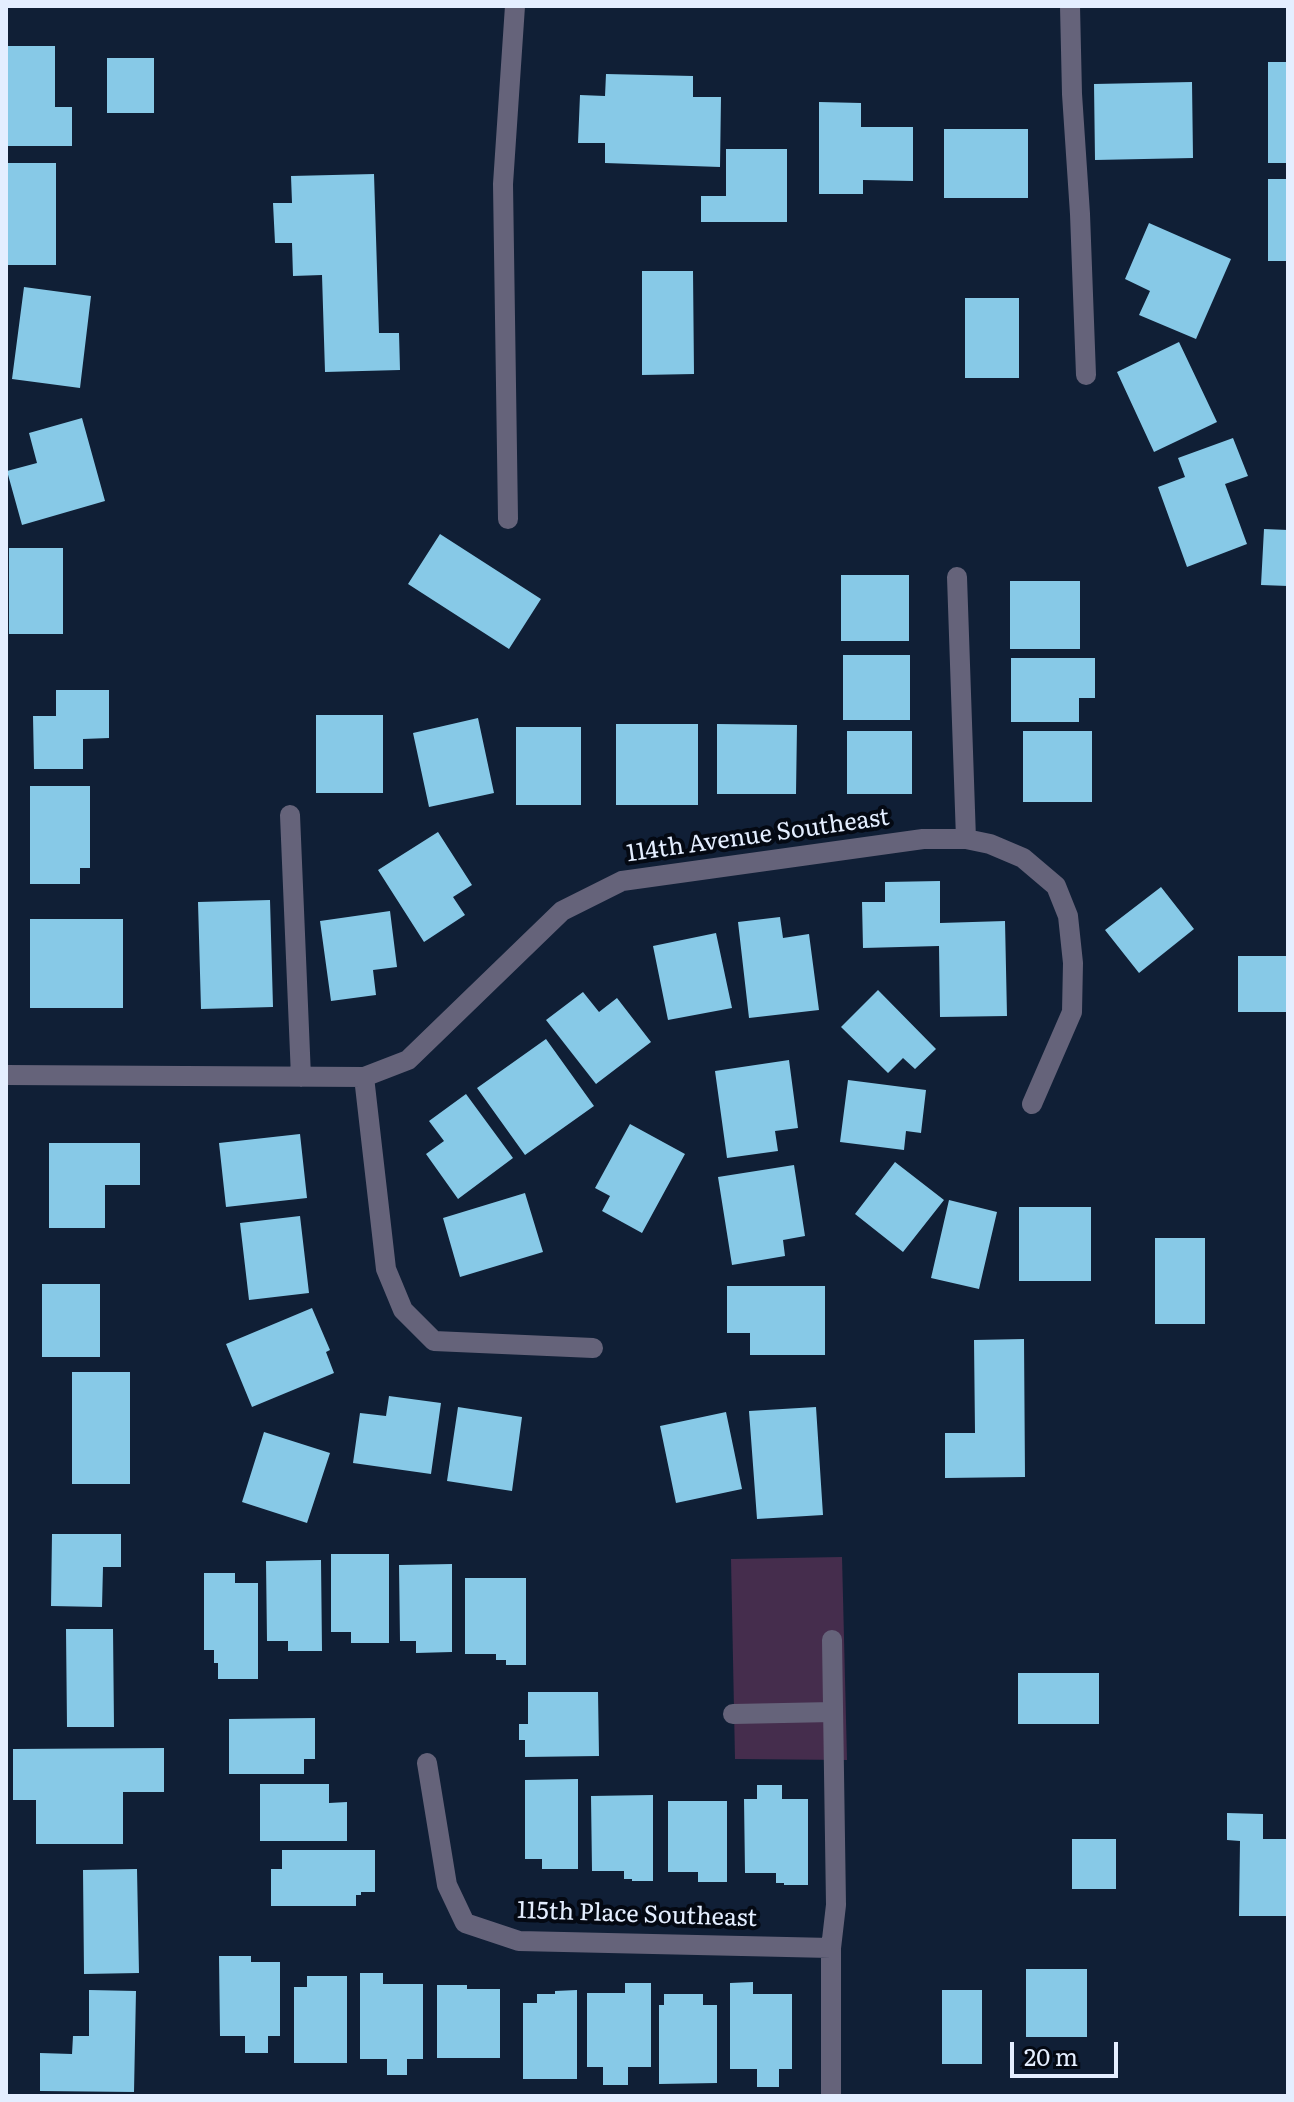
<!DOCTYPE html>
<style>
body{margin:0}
#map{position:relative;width:1294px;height:2102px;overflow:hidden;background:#101f36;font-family:Literata,serif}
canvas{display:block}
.frame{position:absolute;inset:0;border:8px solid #e4eeff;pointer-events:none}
.scale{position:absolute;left:1010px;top:2042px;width:108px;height:36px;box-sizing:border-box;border:4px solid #e4eeff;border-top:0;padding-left:10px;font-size:24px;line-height:28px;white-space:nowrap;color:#e4eeff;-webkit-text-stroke:6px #040913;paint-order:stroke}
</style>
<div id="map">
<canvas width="1294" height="2102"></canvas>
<div class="frame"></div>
<div class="scale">20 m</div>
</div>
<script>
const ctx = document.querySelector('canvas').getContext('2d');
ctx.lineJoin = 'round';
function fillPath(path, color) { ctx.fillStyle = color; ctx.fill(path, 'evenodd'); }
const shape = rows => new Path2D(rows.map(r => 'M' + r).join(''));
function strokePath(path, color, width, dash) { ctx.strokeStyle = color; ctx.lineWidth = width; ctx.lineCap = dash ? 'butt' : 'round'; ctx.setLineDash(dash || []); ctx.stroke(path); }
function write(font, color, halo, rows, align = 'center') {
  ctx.font = font + ' Literata,serif'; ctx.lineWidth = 8; ctx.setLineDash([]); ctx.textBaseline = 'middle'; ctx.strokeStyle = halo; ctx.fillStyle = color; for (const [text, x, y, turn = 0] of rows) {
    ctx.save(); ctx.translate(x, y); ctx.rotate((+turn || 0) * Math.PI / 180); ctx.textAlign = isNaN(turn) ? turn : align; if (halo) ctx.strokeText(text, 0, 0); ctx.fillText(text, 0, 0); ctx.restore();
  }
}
const green = shape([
 [842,1557,847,1760,735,1759,731,1559]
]);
const building = shape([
 [6,46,55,46,55,107,72,107,72,146,6,146],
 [107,58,154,58,154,113,107,113],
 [1268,62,1288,62,1288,163,1268,163],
 [606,74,693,76,693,97,721,97,720,167,605,163,605,143,578,143,580,95,605,96],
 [1192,82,1193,158,1095,160,1094,84],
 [819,102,861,103,861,127,913,127,913,181,863,180,863,194,819,194],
 [944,129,1028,129,1028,198,944,198],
 [726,149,787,149,787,222,701,222,701,196,726,196],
 [6,163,56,163,56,265,6,265],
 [374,174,379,333,399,333,400,370,325,372,322,275,293,276,292,243,275,243,273,203,292,203,291,176],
 [1268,179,1288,179,1288,261,1268,261],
 [1149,223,1231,259,1196,339,1139,315,1150,291,1125,279],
 [642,271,693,271,694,374,642,375],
 [24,287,91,296,80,388,12,379],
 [965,298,1019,298,1019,378,965,378],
 [1179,342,1217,422,1154,452,1117,372],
 [82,418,105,501,22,525,7,471,37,463,29,433],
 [1233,438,1248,476,1225,484,1247,544,1187,567,1158,487,1185,477,1178,458],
 [1264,529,1288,530,1288,586,1261,585],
 [440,534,541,599,509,649,408,584],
 [9,548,63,548,63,634,9,634],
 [841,575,909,575,909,641,841,641],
 [1010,581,1080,581,1080,649,1010,649],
 [843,655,910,655,910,720,843,720],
 [1011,658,1095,658,1095,698,1079,698,1079,722,1011,722],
 [56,690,109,690,109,738,83,739,83,769,34,769,33,716,56,716],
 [316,715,383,715,383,793,316,793],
 [478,718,494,793,429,807,413,733],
 [616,724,698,724,698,805,616,805],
 [717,724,797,725,796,794,717,794],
 [516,727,581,727,581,805,516,805],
 [847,731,912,731,912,794,847,794],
 [1023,731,1092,731,1092,802,1023,802],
 [30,786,90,786,90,868,80,868,80,884,30,884],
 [438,832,472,885,453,897,465,915,424,942,378,870],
 [940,881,940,923,1005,921,1007,1016,940,1017,939,946,863,948,862,902,885,902,885,882],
 [1161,887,1194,929,1139,973,1105,930],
 [270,900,273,1007,201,1009,198,902],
 [390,911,397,967,373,970,376,995,331,1001,320,921],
 [780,917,783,938,809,934,819,1010,749,1018,738,922],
 [30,919,123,919,123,1008,30,1008],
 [716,933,732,1008,668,1020,653,946],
 [1238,956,1288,956,1288,1012,1238,1012],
 [878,990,936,1049,915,1069,903,1058,888,1073,841,1027],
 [583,992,599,1012,617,998,651,1042,596,1084,546,1020],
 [546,1039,594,1106,525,1155,477,1088],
 [789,1060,798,1128,775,1131,778,1151,727,1158,715,1071],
 [848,1080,926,1090,921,1133,906,1131,904,1150,840,1142],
 [466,1094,513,1158,458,1199,426,1154,444,1141,429,1121],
 [630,1124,685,1154,642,1233,602,1211,610,1196,595,1188],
 [300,1134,307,1198,226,1207,219,1143],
 [49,1143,140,1143,140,1185,105,1185,105,1228,49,1228],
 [895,1162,944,1200,903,1252,855,1214],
 [794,1165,805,1236,783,1240,785,1256,732,1265,718,1177],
 [525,1193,543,1252,460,1277,443,1218],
 [949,1200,997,1212,979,1289,931,1278],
 [1019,1207,1091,1207,1091,1281,1019,1281],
 [300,1216,309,1293,249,1300,240,1223],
 [1155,1238,1205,1238,1205,1324,1155,1324],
 [42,1284,100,1284,100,1357,42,1357],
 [727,1286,825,1286,825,1355,750,1355,750,1333,727,1333],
 [312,1308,330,1350,326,1352,334,1373,252,1407,226,1344],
 [1024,1339,1025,1477,945,1478,945,1433,975,1433,974,1340],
 [72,1372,130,1372,130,1484,72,1484],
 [389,1396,441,1403,431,1474,353,1463,360,1413,386,1416],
 [458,1407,522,1417,512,1491,447,1481],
 [816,1407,823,1515,757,1519,749,1411],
 [726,1412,742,1489,676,1503,660,1426],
 [264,1432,330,1453,307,1523,242,1502],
 [52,1534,121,1534,121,1567,103,1567,102,1607,51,1606],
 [331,1554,389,1554,389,1643,351,1643,351,1632,331,1632],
 [321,1560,322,1651,288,1651,288,1641,267,1641,266,1561],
 [452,1564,452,1652,416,1653,416,1641,400,1641,399,1565],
 [204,1573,235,1573,235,1583,258,1583,258,1679,218,1679,218,1663,214,1663,214,1650,204,1650],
 [465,1578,526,1578,526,1665,506,1665,506,1660,496,1660,496,1654,465,1654],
 [66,1629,113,1629,114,1727,67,1727],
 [1018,1673,1099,1673,1099,1724,1018,1724],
 [528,1692,598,1692,599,1756,525,1757,525,1740,519,1740,519,1724,528,1724],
 [315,1718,315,1759,304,1759,304,1774,229,1774,229,1719],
 [164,1748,164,1792,123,1792,123,1844,36,1844,36,1800,13,1800,13,1749],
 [578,1779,578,1869,542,1869,542,1859,525,1859,525,1780],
 [260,1784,329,1784,329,1803,347,1802,347,1841,260,1841],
 [757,1785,782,1785,782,1799,808,1799,808,1885,784,1885,784,1883,776,1883,776,1873,745,1873,744,1799,757,1799],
 [653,1795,653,1881,632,1881,632,1879,624,1879,624,1871,592,1871,591,1796],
 [668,1801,727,1801,727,1882,698,1882,698,1872,668,1872],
 [1227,1813,1263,1814,1263,1839,1286,1839,1286,1916,1239,1916,1240,1841,1227,1840],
 [1072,1839,1116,1839,1116,1889,1072,1889],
 [282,1850,375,1850,375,1892,361,1892,361,1895,356,1895,356,1906,271,1906,271,1869,282,1869],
 [137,1869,139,1973,84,1974,83,1870],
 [219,1956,251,1956,251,1962,280,1962,280,2036,268,2036,268,2053,245,2053,245,2036,220,2036],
 [1026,1969,1087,1969,1087,2037,1026,2037],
 [360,1973,383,1973,383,1984,423,1984,423,2059,407,2059,407,2075,387,2075,387,2059,360,2059],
 [307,1976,347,1976,347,2063,294,2063,294,1987,307,1987],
 [753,1982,753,1994,792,1994,792,2069,779,2069,779,2087,757,2087,757,2069,730,2069,730,1983],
 [625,1983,651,1983,651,2067,628,2067,628,2085,603,2085,603,2067,587,2067,587,1993,625,1993],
 [437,1985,467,1985,467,1989,500,1989,500,2058,437,2058],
 [89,1990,136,1991,134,2092,40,2091,40,2053,72,2054,73,2036,89,2036],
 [577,1990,577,2079,523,2079,523,2003,537,2003,537,1994,555,1994,555,1991],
 [942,1990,982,1990,982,2064,942,2064],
 [664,1994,703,1994,703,2005,717,2005,717,2083,659,2084,659,2005,664,2005]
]);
const minor = shape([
 [1070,6,1072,94,1080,214,1086,375],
 [508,519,503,184,515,6],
 [957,577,966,839],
 [290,815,301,1077],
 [6,1075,364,1077,408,1060,562,911,622,881,923,839,966,839,990,844,1023,858,1056,886,1068,916,1073,963,1072,1012,1032,1104],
 [364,1077,386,1269,403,1310,434,1341,593,1348],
 [733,1714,833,1712],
 [427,1763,447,1885,465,1923,519,1941,831,1948],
 [831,2096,831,1948,836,1905,832,1640]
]);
const streetNames = [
 ["114th Avenue Southeast",758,836,-8],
 ["115th Place Southeast",637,1915,2]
];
fillPath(green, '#452d4d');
fillPath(building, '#87c9e7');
strokePath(minor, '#65637a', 20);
write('24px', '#e4eeff', '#040913', streetNames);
</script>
